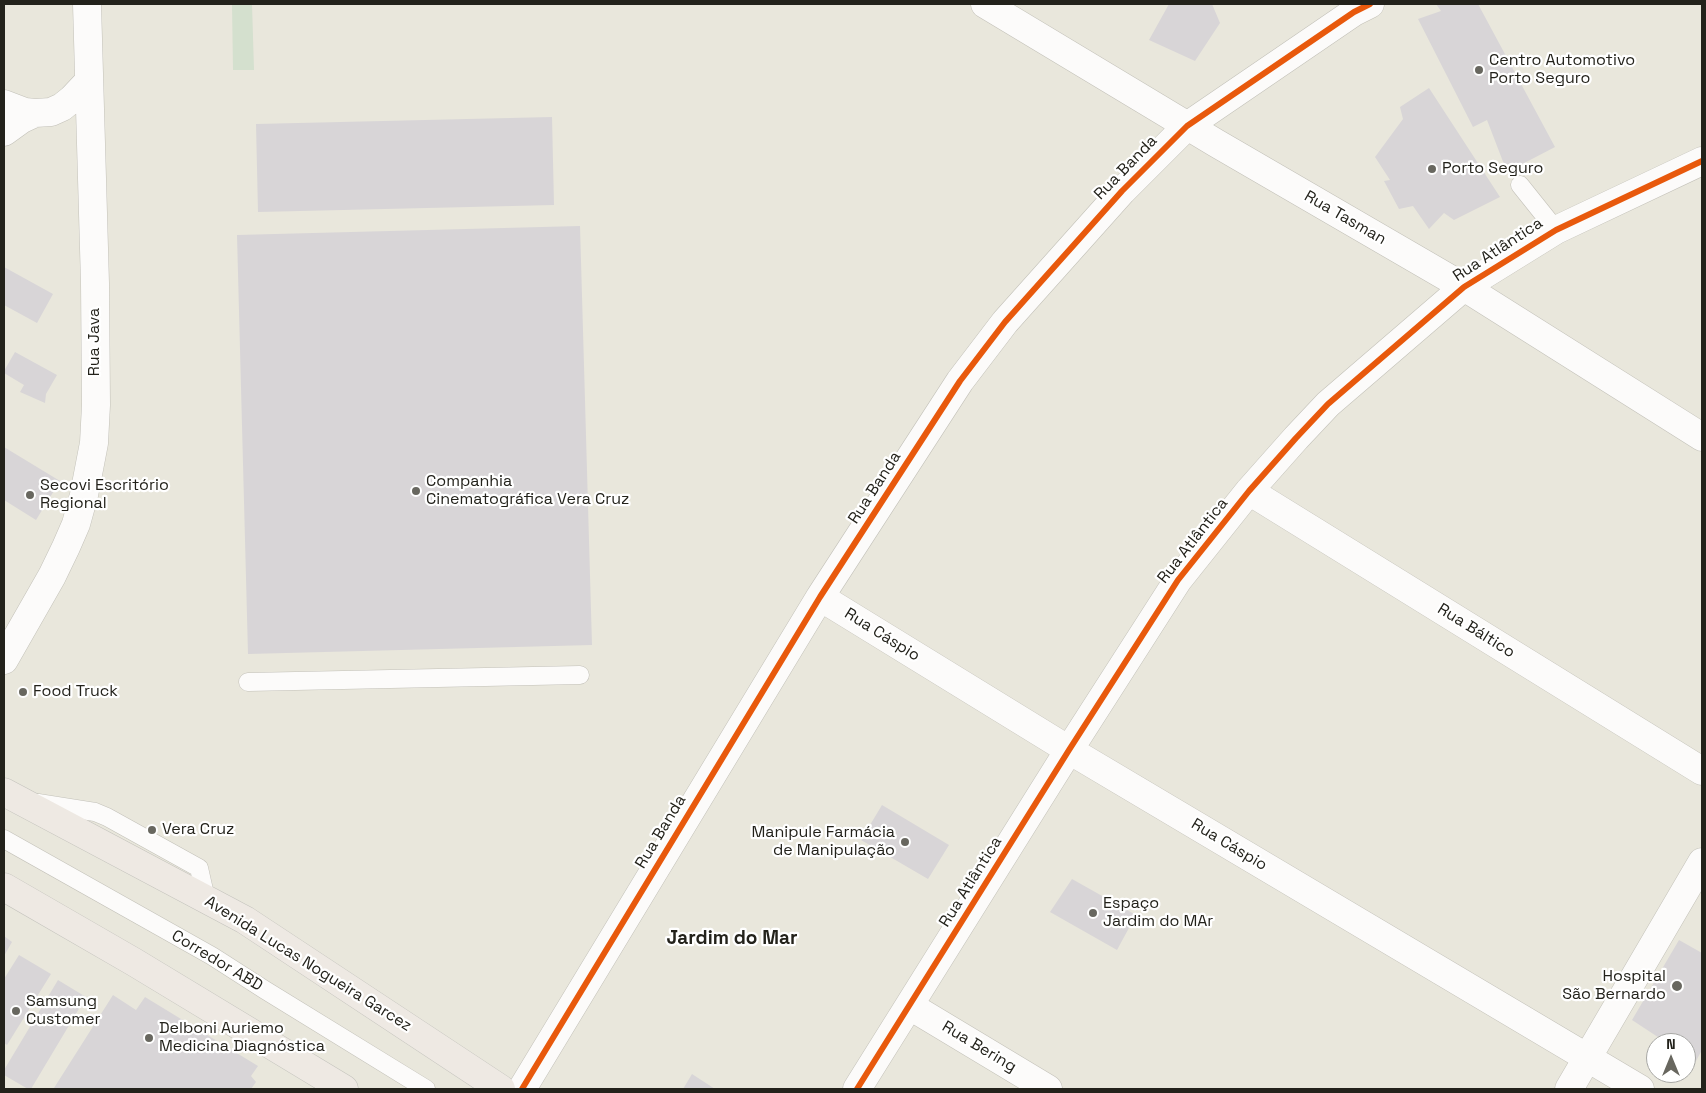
<!DOCTYPE html>
<meta charset="utf-8">
<style>
body{margin:0}
#map{position:relative;width:1706px;height:1093px;overflow:hidden;background:#e9e7dc;font-family:"Space Grotesk",sans-serif}
canvas{display:block}
.frame{position:absolute;inset:0;border:5px solid #23221b;pointer-events:none}
.north{position:absolute;left:1646px;top:1033px;width:50px;height:50px;box-sizing:border-box;background:#fff;border:1px solid #a7a7a4;border-radius:50%;rotate:0deg;font-size:14px;font-weight:700;line-height:20px;text-align:center;color:#23221b}
.north::after{content:'';display:block;margin:auto;width:18px;height:22px;background:#68675f;clip-path:polygon(50% 0,100% 100%,50% 72%,0 100%)}
</style>
<div id="map">
<canvas width="1706" height="1093"></canvas>
<div class="frame"></div>
<div class="north">N</div>
</div>
<script>
const ctx = document.querySelector('canvas').getContext('2d');
ctx.lineJoin = 'round';
function fillPath(path, color) { ctx.fillStyle = color; ctx.fill(path, 'evenodd'); }
const shape = rows => new Path2D(rows.map(r => 'M' + r).join(''));
function strokePath(path, color, width, dash) { ctx.strokeStyle = color; ctx.lineWidth = width; ctx.lineCap = dash ? 'butt' : 'round'; ctx.setLineDash(dash || []); ctx.stroke(path); }
function write(font, color, halo, rows, align = 'center') {
  ctx.font = font + ' "Space Grotesk",sans-serif'; ctx.lineWidth = 4.5; ctx.setLineDash([]); ctx.textBaseline = 'middle'; ctx.strokeStyle = halo; ctx.fillStyle = color; for (const [text, x, y, turn = 0] of rows) {
    ctx.save(); ctx.translate(x, y); ctx.rotate((+turn || 0) * Math.PI / 180); ctx.textAlign = isNaN(turn) ? turn : align; if (halo) ctx.strokeText(text, 0, 0); ctx.fillText(text, 0, 0); ctx.restore();
  }
}
const green = shape([
 [232,4,252,4,254,70,233,70]
]);
const building = shape([
 [1169,4,1212,4,1220,23,1195,61,1149,40],
 [1436,4,1478,4,1555,147,1507,172,1487,120,1473,127,1418,19,1441,11],
 [1429,88,1500,197,1454,220,1444,213,1429,229,1413,206,1399,209,1384,181,1390,180,1375,157,1403,119,1400,107],
 [552,117,554,205,258,212,256,124],
 [580,226,592,645,248,654,237,235],
 [4,267,53,294,37,323,4,305],
 [15,352,57,375,46,394,45,403,20,392,24,385,4,373,4,371],
 [4,447,60,481,36,520,4,500],
 [882,805,949,845,928,879,861,840],
 [1072,879,1136,915,1117,950,1050,912],
 [4,936,12,942,4,956],
 [1679,940,1702,953,1702,1050,1696,1061,1686,1055,1686,1043,1667,1043,1632,1020],
 [19,955,51,974,7,1045,4,1043,4,979],
 [58,980,86,997,31,1089,28,1089,4,1075,4,1070],
 [113,995,136,1010,145,997,258,1066,251,1076,256,1082,251,1089,57,1089,54,1088],
 [692,1074,715,1089,683,1089]
]);
const lane = shape([
 [1520,185,1556,230],
 [248,682,580,675],
 [38,803,95,812,107,817,199,868,206,899],
 [4,839,212,956,265,990,426,1089]
]);
const street = shape([
 [985,4,1216,143,1464,287,1702,437],
 [4,104,25,112,35,113,51,112,62,107,72,99,88,82],
 [4,132,22,119,35,113],
 [1249,491,1702,771],
 [820,597,1069,750,1640,1089],
 [4,660,52,576,66,547,76,524,84,495,94,443,96,405,95,283,87,4],
 [910,1006,1048,1089],
 [522,1089,820,597,960,381,1005,322,1122,191,1187,126,1354,12,1370,4],
 [857,1089,1069,750,1178,580,1249,491,1296,438,1328,404,1464,287,1556,230,1702,161],
 [1569,1089,1702,862]
]);
const primary = shape([
 [4,792,245,920,501,1089],
 [4,887,134,962,344,1089]
]);
const cycleway = shape([
 [522,1089,820,597,960,381,1005,322,1122,191,1187,126,1354,12,1370,4],
 [857,1089,1069,750,1178,580,1249,491,1296,438,1328,404,1464,287,1556,230,1702,161]
]);
const markers = [
 [1479,70,5,"#68675f"],
 [1432,169,5,"#68675f"],
 [416,491,5,"#68675f"],
 [30,495,5,"#68675f"],
 [23,692,5,"#68675f"],
 [152,830,5,"#68675f"],
 [905,842,5,"#68675f"],
 [1093,913,5,"#68675f"],
 [1677,986,6,"#68675f"],
 [16,1011,5,"#68675f"],
 [149,1038,5,"#68675f"]
];
const poiNames = [
 ["Centro Automotivo",1489,61],
 ["Porto Seguro",1489,79],
 ["Porto Seguro",1442,169],
 ["Companhia",426,482],
 ["Cinematográfica Vera Cruz",426,500],
 ["Secovi Escritório",40,486],
 ["Regional",40,504],
 ["Food Truck",33,692],
 ["Vera Cruz",162,830],
 ["Manipule Farmácia",895,833,"right"],
 ["de Manipulação",895,851,"right"],
 ["Espaço",1103,904],
 ["Jardim do MAr",1103,922],
 ["Hospital",1666,977,"right"],
 ["São Bernardo",1666,995,"right"],
 ["Samsung",26,1002],
 ["Customer",26,1020],
 ["Delboni Auriemo",159,1029],
 ["Medicina Diagnóstica",159,1047]
];
const streetNames = [
 ["Rua Banda",1126,168,-46],
 ["Rua Tasman",1345,218,30],
 ["Rua Atlântica",1498,250,-33],
 ["Rua Java",95,342,-90],
 ["Rua Banda",875,488,-57],
 ["Rua Atlântica",1193,541,-52],
 ["Rua Báltico",1476,631,32],
 ["Rua Cáspio",882,635,32],
 ["Rua Banda",661,832,-59],
 ["Rua Cáspio",1229,845,31],
 ["Rua Atlântica",971,882,-58],
 ["Corredor ABD",217,961,31],
 ["Avenida Lucas Nogueira Garcez",308,964,32],
 ["Rua Bering",979,1047,31]
];
const quarterNames = [
 ["Jardim do Mar",732,939]
];
fillPath(green, '#d4e0ce');
fillPath(building, '#d8d5d7');
strokePath(lane, '#c2c0b8', 19);
strokePath(street, '#c2c0b8', 29);
strokePath(primary, '#c3c2bc', 29);
strokePath(lane, '#fcfbfa', 18);
strokePath(street, '#fcfbfa', 28);
strokePath(primary, '#eee9e3', 28);
strokePath(cycleway, '#e8590c', 6);
for (const [x, y, r, color] of markers) { const dot = new Path2D(); dot.arc(x, y, r, 0, 2 * Math.PI); ctx.fillStyle = color; ctx.fill(dot); strokePath(dot, '#fff', 2); }
write('16px', '#23221b', '#fff', poiNames, 'left');
write('16px', '#23221b', '#fff', streetNames);
write('bold 19px', '#23221b', '#fff', quarterNames);
</script>
